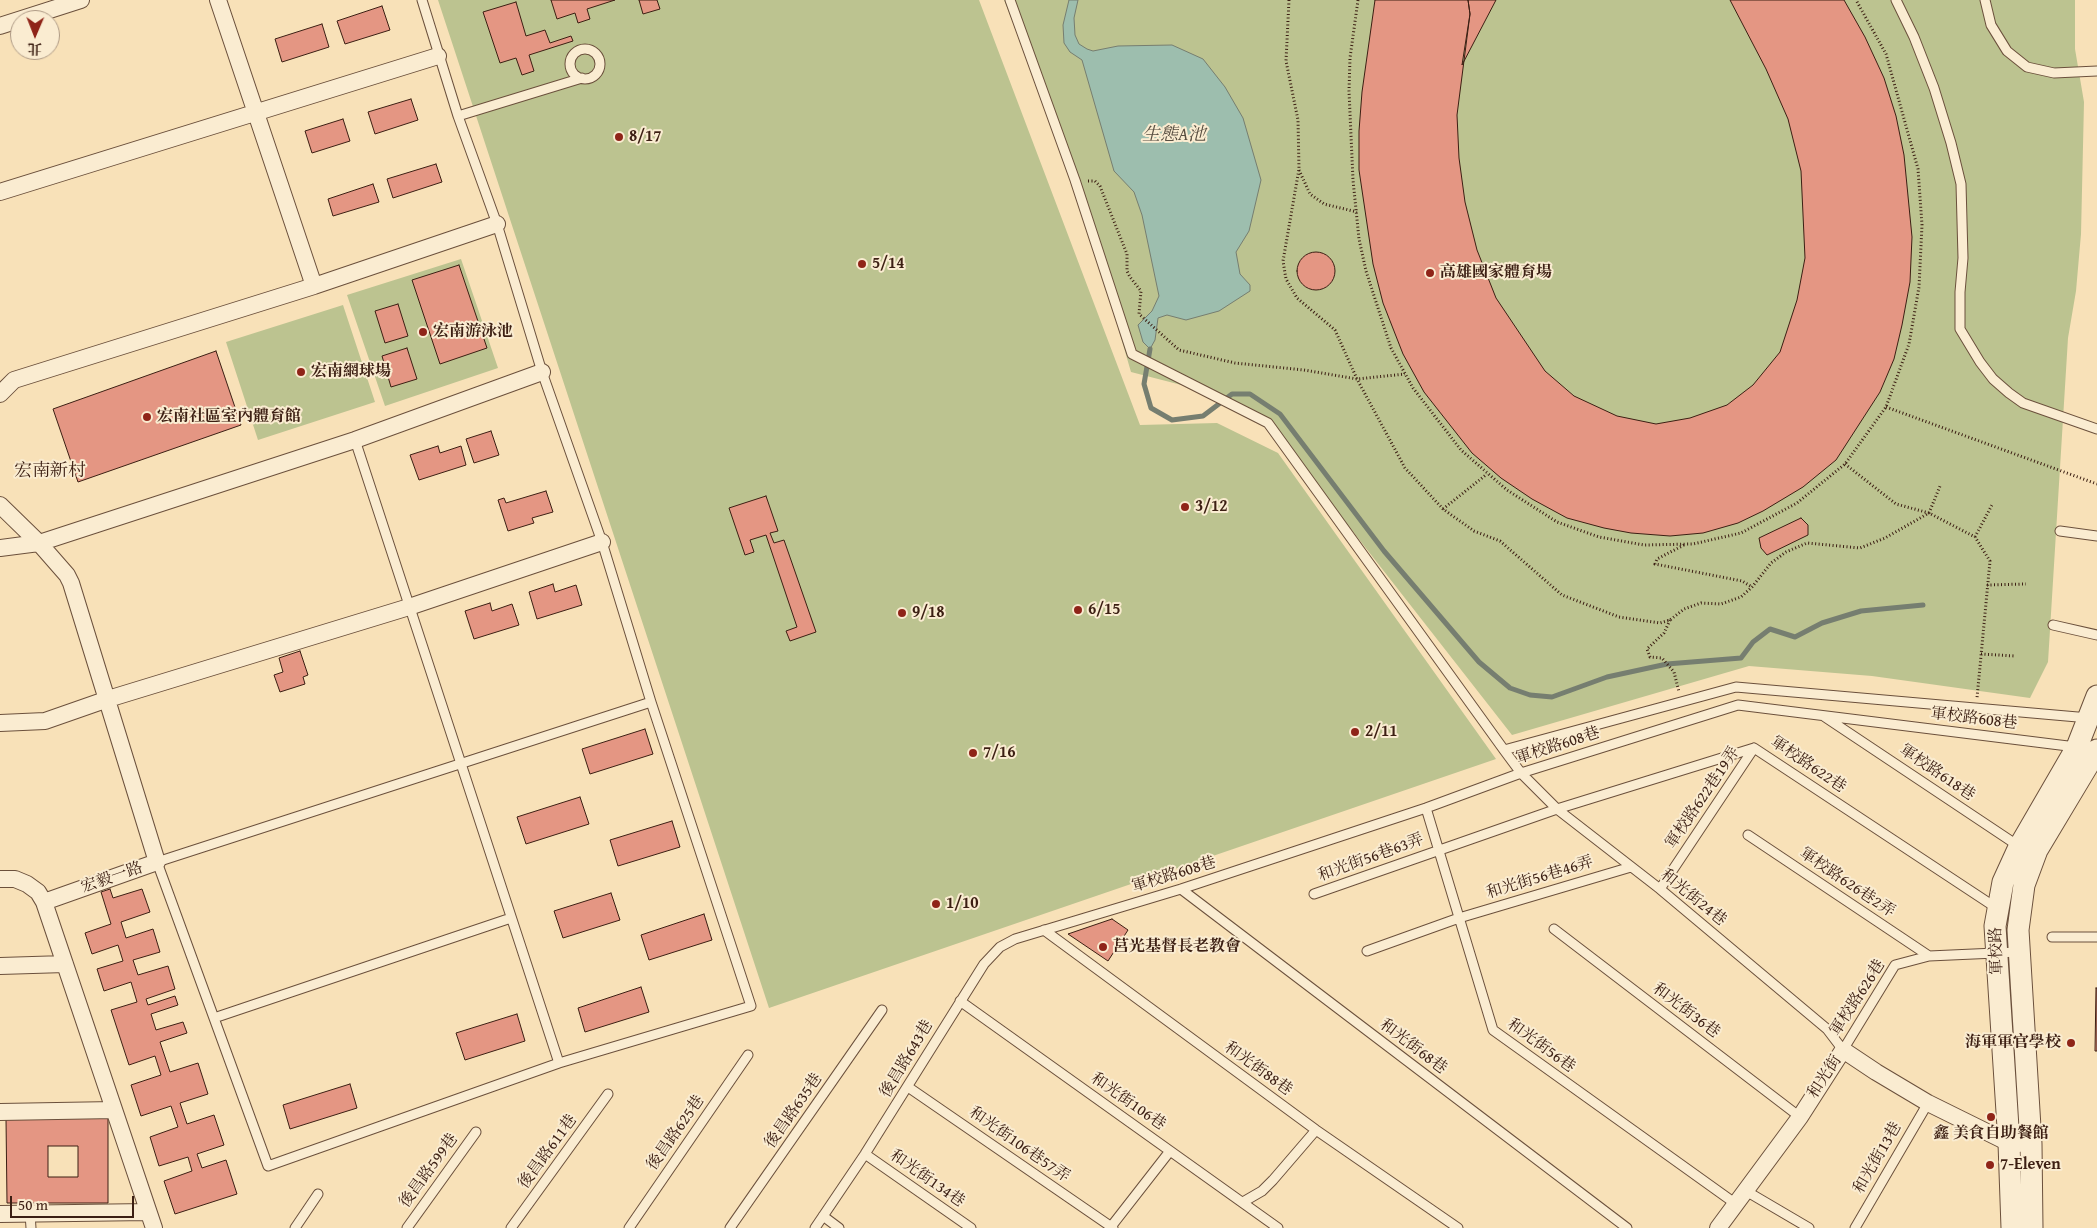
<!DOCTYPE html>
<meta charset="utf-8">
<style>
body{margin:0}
#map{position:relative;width:2097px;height:1228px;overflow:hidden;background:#f8e1b8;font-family:"Gentium Book Plus","Noto Serif TC",serif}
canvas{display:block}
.north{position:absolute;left:10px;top:10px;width:50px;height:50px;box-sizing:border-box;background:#faecd1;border:1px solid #ae9a85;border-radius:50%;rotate:181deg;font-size:14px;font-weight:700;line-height:20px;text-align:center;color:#3c1f13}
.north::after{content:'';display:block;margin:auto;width:18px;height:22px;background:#8f2418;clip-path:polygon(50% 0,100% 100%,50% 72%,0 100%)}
.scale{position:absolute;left:10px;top:1196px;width:124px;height:22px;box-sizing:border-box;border:2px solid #3c1f13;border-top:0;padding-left:6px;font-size:15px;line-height:18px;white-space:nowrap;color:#3c1f13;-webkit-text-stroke:4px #faecd1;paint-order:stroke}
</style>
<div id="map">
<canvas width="2097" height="1228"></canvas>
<div class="north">北</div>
<div class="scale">50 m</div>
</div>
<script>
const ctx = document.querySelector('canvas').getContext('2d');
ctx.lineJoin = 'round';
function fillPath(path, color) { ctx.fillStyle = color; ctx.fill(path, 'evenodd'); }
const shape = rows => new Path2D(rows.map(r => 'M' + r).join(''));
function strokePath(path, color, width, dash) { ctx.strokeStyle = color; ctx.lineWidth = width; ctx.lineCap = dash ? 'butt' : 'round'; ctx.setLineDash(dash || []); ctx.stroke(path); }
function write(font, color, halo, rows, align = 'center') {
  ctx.font = font + ' "Gentium Book Plus","Noto Serif TC",serif'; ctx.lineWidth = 4; ctx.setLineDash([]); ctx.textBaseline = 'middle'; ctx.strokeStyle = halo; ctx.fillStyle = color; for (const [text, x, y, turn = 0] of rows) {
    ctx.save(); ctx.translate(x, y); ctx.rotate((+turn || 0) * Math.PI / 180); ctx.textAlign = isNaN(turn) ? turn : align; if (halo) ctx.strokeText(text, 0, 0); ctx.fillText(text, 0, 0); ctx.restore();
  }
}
const green = shape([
 [438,0,979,0,1140,425,1217,423,1278,453,1496,759,769,1008],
 [1004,0,2075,0,2075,49,2084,102,2081,234,2076,291,2068,338,2048,662,2030,698,1872,676,1749,666,1512,735,1268,423,1197,389,1131,372,1075,180],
 [461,259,498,368,385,406,347,295],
 [343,305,375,402,258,440,226,342]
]);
const water = shape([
 [1069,0,1078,0,1074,18,1075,35,1079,44,1087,49,1093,51,1118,46,1172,45,1203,59,1225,87,1243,118,1261,180,1249,231,1236,252,1240,274,1250,285,1250,291,1219,311,1186,320,1167,315,1158,318,1155,340,1150,349,1143,342,1138,325,1152,311,1159,296,1142,215,1134,192,1114,171,1082,60,1070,52,1064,43,1063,25,1069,0]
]);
const stream = shape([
 [1150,349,1144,384,1151,408,1172,420,1203,416,1232,394,1250,394,1280,414,1384,551,1479,662,1510,688,1530,695,1552,697,1607,677,1667,664,1741,658,1753,642,1770,629,1795,637,1822,623,1861,611,1923,605]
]);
const building = shape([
 [551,0,615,0,587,9,590,19,578,23,575,13,557,19,551,0],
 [639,0,657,0,660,9,643,14,639,0],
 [1375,0,1468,0,1470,14,1457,115,1459,158,1465,202,1477,250,1496,298,1545,371,1574,396,1617,416,1656,424,1690,418,1727,405,1753,385,1780,352,1797,300,1805,258,1801,171,1788,119,1766,69,1730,0,1844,0,1865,37,1884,78,1896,116,1904,155,1912,237,1910,282,1902,325,1894,359,1880,392,1836,460,1803,487,1763,511,1738,523,1703,533,1670,536,1631,533,1604,528,1567,518,1532,499,1501,478,1472,453,1424,392,1403,354,1383,303,1373,264,1359,170,1359,131,1362,92,1375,0],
 [1468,0,1496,0,1462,65,1470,14,1468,0],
 [516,2,526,36,545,30,550,43,571,36,573,41,529,55,534,71,522,75,516,58,500,63,483,12,516,2],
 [382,6,390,30,345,44,337,21,382,6],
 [322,24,329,47,282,62,275,39,322,24],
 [411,99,418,120,375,134,368,112,411,99],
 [343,119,350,141,312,153,305,131,343,119],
 [436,164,442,182,393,198,387,179,436,164],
 [373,184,379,202,333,216,328,199,373,184],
 '1297 271a19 19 0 1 1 38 0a19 19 0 1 1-38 0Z',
 [459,265,487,348,440,364,412,280,459,265],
 [398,304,408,336,385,343,375,311,398,304],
 [407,348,417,379,391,387,382,356,407,348],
 [216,351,241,425,78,482,53,409,216,351],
 [491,431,499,455,474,463,466,439,491,431],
 [438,446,440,453,461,446,466,465,419,480,410,455,438,446],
 [546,491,553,512,532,518,534,523,508,531,498,500,504,498,506,503,546,491],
 [766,496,778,531,770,533,774,543,784,540,816,632,790,641,786,631,797,627,766,535,750,540,754,552,745,555,729,508,766,496],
 [1801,518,1808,525,1808,535,1767,555,1761,548,1759,538,1801,518],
 [553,584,555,592,576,585,582,605,537,619,529,592,553,584],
 [490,603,492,611,512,604,519,625,474,639,465,611,490,603],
 [300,651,308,675,303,677,305,684,280,692,274,675,283,672,279,658,300,651],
 [645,729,653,754,590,774,582,749,645,729],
 [580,797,589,824,526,844,517,817,580,797],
 [672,821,680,847,618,866,610,840,672,821],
 [110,889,113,898,142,889,150,912,121,922,126,938,153,929,160,952,133,960,138,975,168,966,175,989,146,999,148,1005,175,996,178,1005,151,1014,156,1030,183,1022,187,1033,160,1042,170,1072,198,1063,208,1094,180,1103,187,1124,214,1115,224,1145,197,1154,202,1168,226,1160,237,1194,175,1214,164,1181,192,1171,188,1157,159,1166,150,1137,178,1127,171,1106,141,1116,131,1085,161,1075,155,1056,129,1065,111,1010,137,1002,131,982,104,991,97,969,123,961,118,945,92,954,85,933,111,924,101,892,110,889],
 [611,893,620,920,563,938,554,911,611,893],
 [704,914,712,940,649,960,641,935,704,914],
 [1112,919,1128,930,1108,961,1068,934,1112,919],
 [641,987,649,1012,585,1032,578,1008,641,987],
 [2096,988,2097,988,2097,1051,2095,1051,2096,988],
 [517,1014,525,1041,465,1060,456,1033,517,1014],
 [350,1084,357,1108,290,1129,283,1105,350,1084],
 [6,1118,108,1118,108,1203,7,1203,6,1118],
 [48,1146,78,1146,78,1177,48,1177,48,1146]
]);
const path = shape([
 [1289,0,1286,61,1298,120,1299,169,1283,261,1286,279,1297,298,1335,330,1357,379,1405,468,1443,509,1474,531,1500,541,1562,595,1619,617,1660,623,1670,620,1684,609,1701,603,1721,604,1741,597,1752,587,1771,563,1786,552,1807,543,1860,548,1885,538,1929,513,1940,486],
 [1358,0,1350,58,1349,91,1353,180,1359,239,1366,271,1391,348,1413,388,1461,450,1507,490,1557,522,1599,537,1644,545,1693,544,1741,533,1797,503,1845,464,1886,407,1909,344,1919,287,1922,225,1918,169,1886,54,1856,0],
 [1299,170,1310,194,1324,204,1357,212],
 [1088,181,1095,181,1100,186,1127,254,1127,271,1130,277,1141,291,1139,314,1179,350,1235,363,1304,370,1357,379,1405,374],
 [1886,407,2097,484],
 [1845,464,1896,504,1929,513,1975,537,1990,561,1977,698],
 [1443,509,1487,474],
 [1975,537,1993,503],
 [1684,545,1657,559,1655,564,1742,581,1752,587],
 [1987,585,2026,584],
 [1670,620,1664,633,1647,649,1650,657,1662,658,1674,672,1679,692],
 [1981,654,2015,656]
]);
const service = shape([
 [422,0,458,116,497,224,542,372,602,542,651,702,751,1006,559,1063,268,1166,157,862,651,702],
 [1010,0,1075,180,1132,354,1268,423,1504,750,1521,773,1557,809,1660,889,1827,1029,1843,1050,1895,965,1929,956,2018,952],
 [1896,0,1914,37,1934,88,1951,143,1961,184,1963,258,1960,292,1960,329,1980,362,1993,379,2009,393,2023,403,2097,429],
 [1985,0,1991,25,2007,51,2027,67,2054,73,2097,71],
 '570 64a15 15 0 1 1 30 0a15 15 0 1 1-30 0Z',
 [458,116,582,78],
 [355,440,559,1063],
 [2060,531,2097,536],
 [2053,625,2097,635],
 [1825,717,2020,847],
 [1504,750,1736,687,2089,718],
 [1426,808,1493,1030,1736,1204],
 [1748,835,1929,956],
 [1181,889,1627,1228],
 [1660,889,1754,748],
 [1314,894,1557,809,1754,748,1998,909],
 [1554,929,1800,1117],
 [1044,930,1316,1130,1458,1228],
 [2052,937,2097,937],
 [1367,951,1459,918,1631,867],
 [960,1001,1278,1228],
 [214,1018,511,918],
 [908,1087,1113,1228],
 [865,1154,971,1228],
 [1746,1191,1809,1228],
 [1243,1202,1262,1191,1273,1180,1316,1130],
 [30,1213,31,1228],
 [823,1216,839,1228],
 [295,1228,318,1194],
 [407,1228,476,1132],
 [511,1228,608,1094],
 [629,1228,748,1055],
 [730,1228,882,1010],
 [815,1228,865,1154,984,964,1000,947,1015,939,1181,889,1426,808,1521,773,1738,705,2076,747],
 [1110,1228,1170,1151],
 [1855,1228,1928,1103]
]);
const minor = shape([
 [218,0,314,286],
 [0,26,81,0],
 [0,192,438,56],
 [0,394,14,380,314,286,497,224],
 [0,505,39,543,67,575,71,583,157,862,44,902,154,1228],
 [0,548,39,543,355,440,542,372],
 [0,723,45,721,108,699,409,607,602,542],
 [0,879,15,879,27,884,38,892,44,902],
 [0,966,65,964],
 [0,1112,114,1110],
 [0,1214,148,1212],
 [1718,1228,1800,1117,1843,1050,1876,1072,1928,1103,2009,1143,2019,1144]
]);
const tertiary = shape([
 [2012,1228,2009,1143,1995,926,2003,882,2019,847,2077,747,2097,696],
 [2032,1228,2031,1144,2018,930,2024,885,2037,850,2097,750]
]);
const markers = [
 [619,137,5,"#8f2418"],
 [862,264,5,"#8f2418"],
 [1430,273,5,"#8f2418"],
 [423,332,5,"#8f2418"],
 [301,372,5,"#8f2418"],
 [147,417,5,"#8f2418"],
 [1185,507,5,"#8f2418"],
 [1078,610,5,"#8f2418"],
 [902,613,5,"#8f2418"],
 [1355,732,5,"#8f2418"],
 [973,753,5,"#8f2418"],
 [936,904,5,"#8f2418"],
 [1103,947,5,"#8f2418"],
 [2071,1043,5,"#8f2418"],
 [1991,1117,5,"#8f2418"],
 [1990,1165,5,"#8f2418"]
];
const poiNames = [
 ["8/17",629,137],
 ["5/14",872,264],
 ["高雄國家體育場",1440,273],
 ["宏南游泳池",433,332],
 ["宏南網球場",311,372],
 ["宏南社區室內體育館",157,417],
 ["3/12",1195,507],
 ["6/15",1088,610],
 ["9/18",912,613],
 ["2/11",1365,732],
 ["7/16",983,753],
 ["1/10",946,904],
 ["莒光基督長老教會",1113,947],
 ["海軍軍官學校",2061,1043,"right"],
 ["鑫 美食自助餐館",1991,1134,"center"],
 ["7-Eleven",2000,1165]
];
const streetNames = [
 ["軍校路608巷",1974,719,7],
 ["軍校路608巷",1558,746,-18],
 ["軍校路622巷",1808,765,34],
 ["軍校路618巷",1937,773,34],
 ["軍校路622巷19弄",1703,798,-56],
 ["和光街56巷63弄",1371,858,-20],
 ["軍校路608巷",1174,875,-17],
 ["宏毅一路",112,878,-19],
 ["和光街56巷46弄",1540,878,-17],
 ["軍校路626巷2弄",1847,883,34],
 ["和光街24巷",1693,898,39],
 ["軍校路",1997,951,-92],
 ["軍校路626巷",1858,998,-57],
 ["和光街36巷",1686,1011,37],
 ["和光街56巷",1541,1046,36],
 ["和光街68巷",1413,1047,37],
 ["後昌路643巷",907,1059,-59],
 ["和光街88巷",1258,1069,36],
 ["和光街",1825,1077,-57],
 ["和光街106巷",1128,1102,35],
 ["後昌路635巷",794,1111,-55],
 ["後昌路625巷",676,1133,-55],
 ["和光街106巷57弄",1019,1145,35],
 ["後昌路611巷",548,1152,-54],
 ["和光街13巷",1878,1158,-60],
 ["後昌路599巷",429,1171,-54],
 ["和光街134巷",927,1179,35]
];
const waterNames = [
 ["生態A池",1174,135]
];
const neighbourhoodNames = [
 ["宏南新村",50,471]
];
fillPath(green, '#bcc390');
fillPath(water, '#9dbeae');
strokePath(water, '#767e70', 1);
strokePath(stream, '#767e70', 5);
fillPath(building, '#e49683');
strokePath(building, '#3c1f13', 1);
strokePath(service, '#6b503c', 11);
strokePath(minor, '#6b503c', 18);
strokePath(tertiary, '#6b503c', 23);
strokePath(path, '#3c1f13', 3, [1, 2.5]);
strokePath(service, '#faecd1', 9);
strokePath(minor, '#faecd1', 16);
strokePath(tertiary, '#faecd1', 21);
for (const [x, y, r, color] of markers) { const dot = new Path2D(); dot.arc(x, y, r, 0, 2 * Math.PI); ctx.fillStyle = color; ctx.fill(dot); strokePath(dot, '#faecd1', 2); }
write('bold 16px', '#3c1f13', '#faecd1', poiNames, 'left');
write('16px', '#3c1f13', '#faecd1', streetNames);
write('italic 18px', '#594f42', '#faecd1', waterNames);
write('18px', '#3c1f13', '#faecd1', neighbourhoodNames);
</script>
